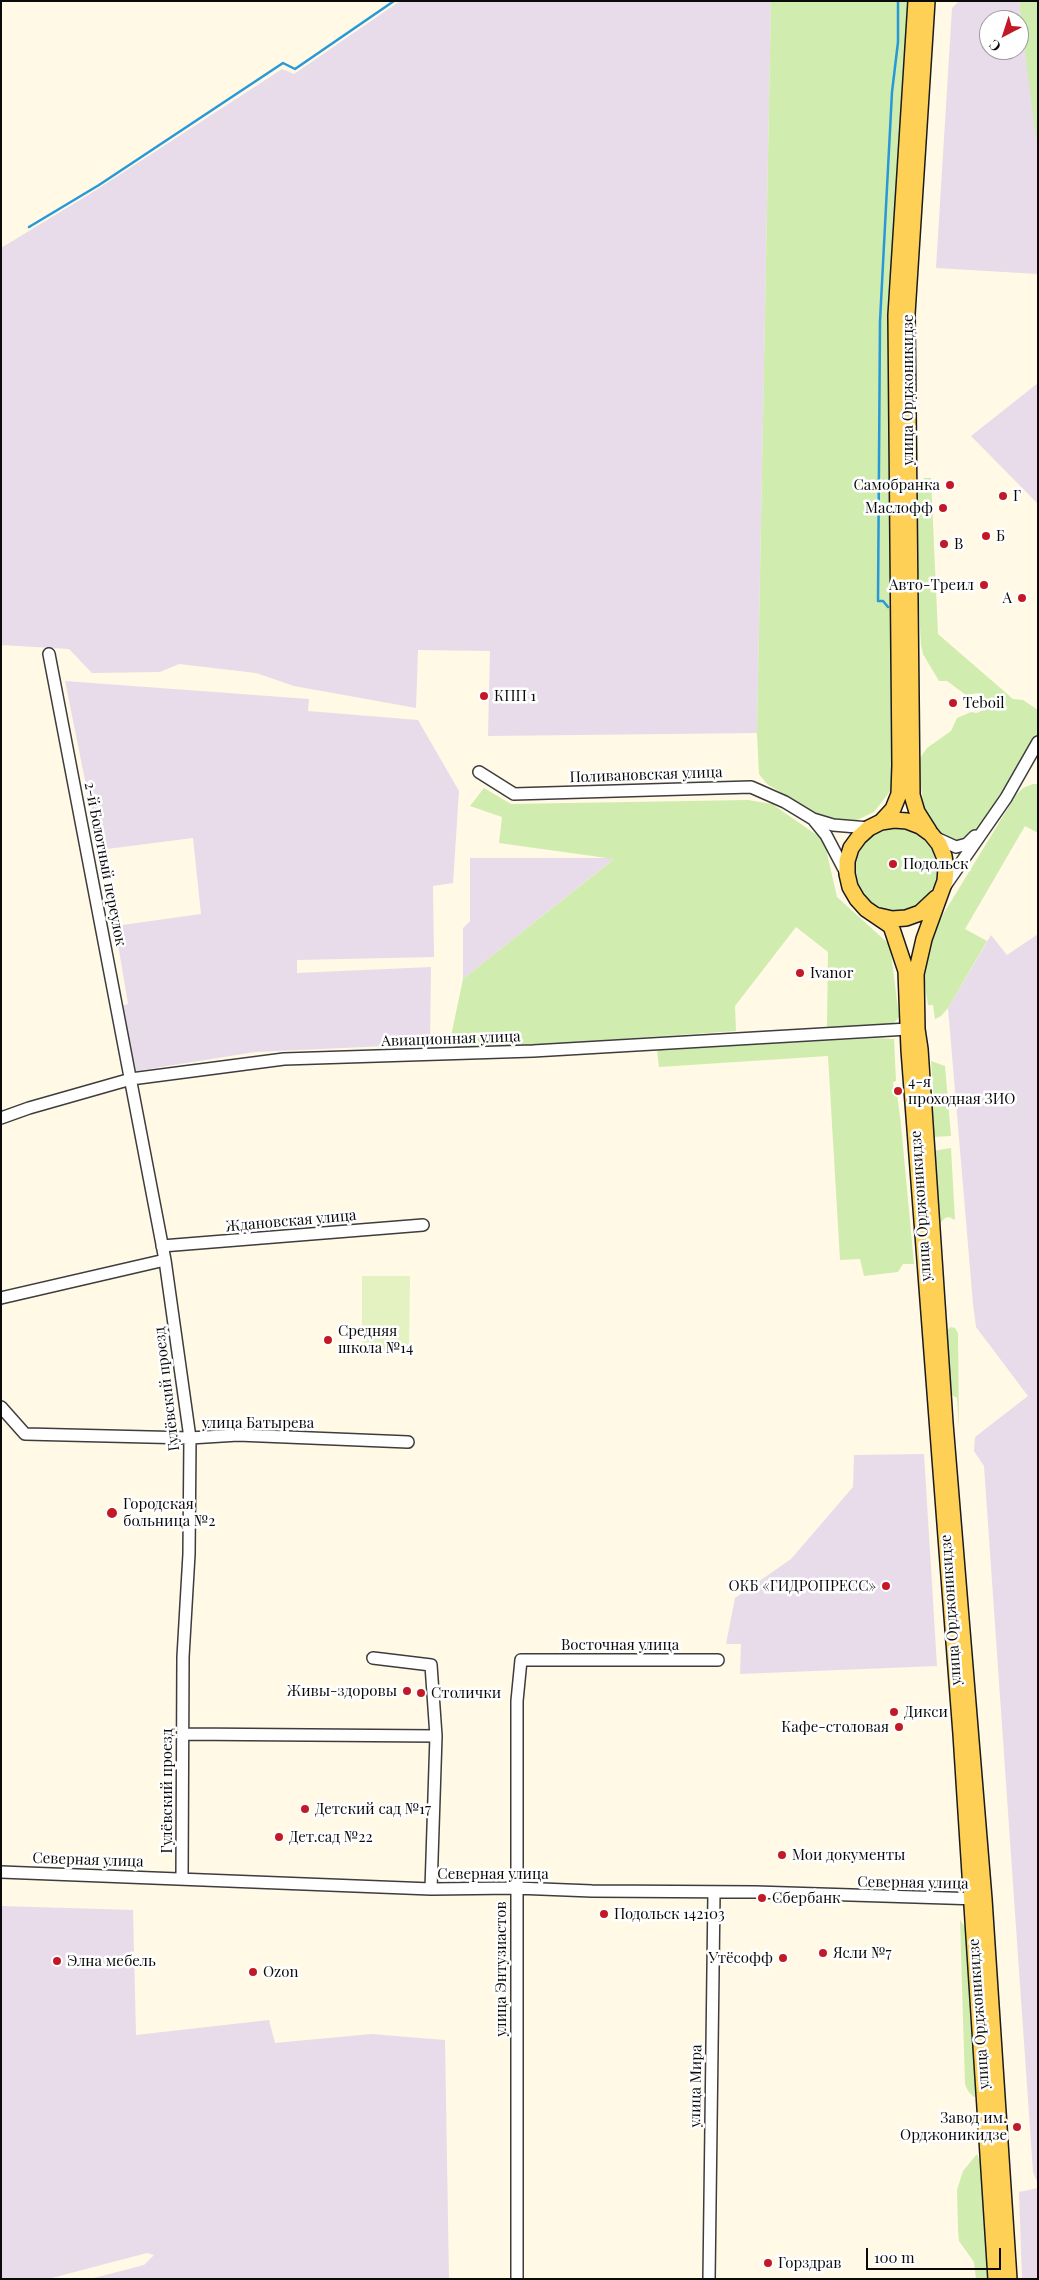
<!DOCTYPE html>
<meta charset="utf-8">
<style>
body{margin:0}
#map{position:relative;width:1039px;height:2280px;overflow:hidden;background:#fff9e6;font-family:"Playfair Display",serif}
canvas{display:block}
.frame{position:absolute;inset:0;border:2px solid #0a0a0a;pointer-events:none}
.north{position:absolute;left:979px;top:10px;width:50px;height:50px;box-sizing:border-box;background:#fff;border:1px solid #9d9d9d;border-radius:50%;rotate:220deg;font-size:14px;font-weight:700;line-height:20px;text-align:center;color:#0a0a0a}
.north::after{content:'';display:block;margin:auto;width:18px;height:22px;background:#c31826;clip-path:polygon(50% 0,100% 100%,50% 72%,0 100%)}
.scale{position:absolute;left:866px;top:2248px;width:135px;height:22px;box-sizing:border-box;border:2px solid #0a0a0a;border-top:0;padding-left:6px;font-size:15px;line-height:18px;white-space:nowrap;color:#0a0a0a;-webkit-text-stroke:4px #fff;paint-order:stroke}
</style>
<div id="map">
<canvas width="1039" height="2280"></canvas>
<div class="frame"></div>
<div class="north">С</div>
<div class="scale">100 m</div>
</div>
<script>
const ctx = document.querySelector('canvas').getContext('2d');
ctx.lineJoin = 'round';
function fillPath(path, color) { ctx.fillStyle = color; ctx.fill(path, 'evenodd'); }
const shape = rows => new Path2D(rows.map(r => 'M' + r).join(''));
function strokePath(path, color, width, dash) { ctx.strokeStyle = color; ctx.lineWidth = width; ctx.lineCap = dash ? 'butt' : 'round'; ctx.setLineDash(dash || []); ctx.stroke(path); }
function write(font, color, halo, rows, align = 'center') {
  ctx.font = font + ' "Playfair Display",serif'; ctx.lineWidth = 5; ctx.setLineDash([]); ctx.textBaseline = 'middle'; ctx.strokeStyle = halo; ctx.fillStyle = color; for (const [text, x, y, turn = 0] of rows) {
    ctx.save(); ctx.translate(x, y); ctx.rotate((+turn || 0) * Math.PI / 180); ctx.textAlign = isNaN(turn) ? turn : align; if (halo) ctx.strokeText(text, 0, 0); ctx.fillText(text, 0, 0); ctx.restore();
  }
}
const industrial = shape([
 [400,1,771,1,757,733,488,736,490,651,418,650,416,708,294,686,256,673,179,664,160,672,92,673,69,649,1,645,1,248,93,192,282,69,294,74],
 [959,1,1019,1,1038,149,1038,274,936,268,952,8],
 [989,20,1019,20,1019,50,989,50],
 [1038,383,1038,504,971,436],
 [65,681,309,699,308,711,418,720,459,791,453,883,433,886,434,957,297,960,297,973,431,967,430,1044,255,1052,136,1071,121,1006,128,1004,115,926,201,914,193,838,99,850],
 [470,858,615,858,463,979,463,928,470,921],
 [1038,934,1038,2184,1033,2172,984,1466,974,1451,975,1437,1028,1396,976,1327,973,1304,948,1008,991,935,1007,955],
 [924,1454,937,1666,740,1674,741,1644,726,1644,735,1598,791,1559,853,1487,854,1455],
 [1,1906,133,1910,136,2035,269,2020,275,2043,371,2034,445,2040,449,2279,90,2279,144,2265,154,2255,147,2253,48,2279,1,2279],
 [1038,2188,1038,2279,1022,2279,1019,2192]
]);
const green = shape([
 [771,1,908,1,889,339,894,786,874,812,857,820,821,817,767,784,759,774,757,733],
 [1019,1,1038,1,1038,149,1034,125],
 [924,478,931,478,938,634,1013,699,1023,700,1038,710,1038,735,979,830,973,836,959,841,944,837,935,829,928,818,923,802,918,761,927,748,951,731,957,718,971,712,977,713,983,710,984,705,979,693,966,695,947,681,939,681,923,654,921,645,913,494],
 [1033,784,1038,784,1038,833,1025,826,965,929,987,941,948,1008,941,1016,935,1019,933,1005,928,1005,922,966,931,934,1016,795,1023,788],
 [484,788,511,804,748,800,772,804,824,840,837,897,890,945,899,1017,893,1024,827,1027,828,952,796,927,735,1006,736,1031,461,1050,450,1041,463,979,614,859,499,843,502,817,470,806],
 '855 870a41 41 0 1 1 82 0a41 41 0 1 1-82 0Z',
 [877,1038,894,1039,896,1081,893,1082,894,1092,897,1093,901,1125,914,1264,903,1264,898,1272,864,1276,860,1259,840,1260,828,1056,659,1067,657,1050],
 [931,1061,945,1066,951,1136,932,1137,930,1116,934,1100],
 [951,1148,955,1220,949,1217,945,1218,938,1225,933,1151],
 [951,1327,955,1328,958,1333,959,1429,957,1398,952,1395,946,1331],
 [960,1920,965,1927,977,2096,974,2097,968,2091,965,2084],
 [977,2154,980,2162,988,2279,976,2279,974,2262,959,2241,958,2230,957,2190,963,2171]
]);
const pitch = shape([
 [362,1276,410,1276,409,1352,362,1352]
]);
const stream = shape([
 [29,227,99,185,283,63,295,69,394,1],
 [888,607,883,601,878,601,880,321,892,92,898,42,898,1]
]);
const minor = shape([
 [49,654,165,1260,190,1438,189,1554,183,1657,182,1879],
 [479,772,514,794,751,787,785,802,813,819,833,825,869,828],
 [813,819,826,835,846,873],
 [934,837,956,847,967,844,975,836],
 [945,886,1006,798,1038,742],
 [1,1118,29,1108,131,1079,284,1059,533,1051,908,1029],
 [162,1246,423,1225],
 [1,1298,165,1260],
 [1,1407,25,1434,190,1438,238,1435,408,1442],
 [373,1658,431,1665,436,1736,431,1889],
 [183,1734,436,1736],
 [1,1872,431,1889,516,1888,592,1891,755,1892,979,1899],
 [517,2279,517,1701,521,1660,718,1660],
 [709,2279,714,1893]
]);
const major = shape([
 [927,1,907,314,912,795,917,812,929,831],
 [881,822,893,809,899,794,900,765,896,315,916,1],
 [879,916,892,919,906,918,920,913,936,898],
 [996,2279,961,1734,909,1050,906,971,891,926,866,909,857,899,850,887,847,874,847,861,851,848,859,837,869,828,881,822,894,820,907,821,920,826,931,834,939,844,944,856,946,868,945,881,924,939,916,974,917,1029,920,1049,945,1423,984,1899,1009,2279]
]);
const markers = [
 [950,485,5,"#c31826"],
 [1003,496,5,"#c31826"],
 [943,508,5,"#c31826"],
 [986,536,5,"#c31826"],
 [944,544,5,"#c31826"],
 [984,585,5,"#c31826"],
 [1022,598,5,"#c31826"],
 [484,696,5,"#c31826"],
 [953,703,5,"#c31826"],
 [893,864,5,"#c31826"],
 [800,973,5,"#c31826"],
 [898,1091,5,"#c31826"],
 [328,1340,5,"#c31826"],
 [112,1513,6,"#c31826"],
 [886,1586,5,"#c31826"],
 [407,1691,5,"#c31826"],
 [421,1693,5,"#c31826"],
 [894,1712,5,"#c31826"],
 [899,1727,5,"#c31826"],
 [305,1809,5,"#c31826"],
 [279,1837,5,"#c31826"],
 [782,1855,5,"#c31826"],
 [762,1898,5,"#c31826"],
 [604,1914,5,"#c31826"],
 [823,1953,5,"#c31826"],
 [783,1958,5,"#c31826"],
 [57,1961,5,"#c31826"],
 [253,1972,5,"#c31826"],
 [1017,2127,5,"#c31826"],
 [768,2263,5,"#c31826"]
];
const streetNames = [
 ["улица Орджоникидзе",908,390,-90],
 ["Поливановская улица",646,775,-2],
 ["2-й Болотный переулок",105,864,79],
 ["Авиационная улица",451,1039,-2],
 ["улица Орджоникидзе",921,1206,-94],
 ["Ждановская улица",291,1221,-5],
 ["Гулёвский проезд",167,1389,-97],
 ["улица Батырева",258,1423],
 ["улица Орджоникидзе",951,1610,-94],
 ["Восточная улица",620,1645],
 ["Гулёвский проезд",167,1791,-90],
 ["Северная улица",88,1860,2],
 ["Северная улица",493,1874],
 ["Северная улица",913,1883,1],
 ["улица Энтузиастов",501,1969,-90],
 ["улица Орджоникидзе",979,2014,-94],
 ["улица Мира",696,2086,-89]
];
const poiNames = [
 ["Самобранка",940,485,"right"],
 ["Г",1013,496],
 ["Маслофф",933,508,"right"],
 ["Б",996,536],
 ["В",954,544],
 ["Авто-Треил",974,585,"right"],
 ["А",1012,598,"right"],
 ["КПП 1",494,696],
 ["Teboil",963,703],
 ["Подольск",903,864],
 ["Ivanor",810,973],
 ["4-я",908,1082],
 ["проходная ЗИО",908,1099],
 ["Средняя",338,1331],
 ["школа №14",338,1348],
 ["Городская",123,1504],
 ["больница №2",123,1521],
 ["ОКБ «ГИДРОПРЕСС»",876,1586,"right"],
 ["Живы-здоровы",397,1691,"right"],
 ["Столички",431,1693],
 ["Дикси",904,1712],
 ["Кафе-столовая",889,1727,"right"],
 ["Детский сад №17",315,1809],
 ["Дет.сад №22",289,1837],
 ["Мои документы",792,1855],
 ["Сбербанк",772,1898],
 ["Подольск 142103",614,1914],
 ["Ясли №7",833,1953],
 ["Утёсофф",773,1958,"right"],
 ["Элна мебель",67,1961],
 ["Ozon",263,1972],
 ["Завод им.",1007,2118,"right"],
 ["Орджоникидзе",1007,2135,"right"],
 ["Горздрав",778,2263]
];
fillPath(industrial, '#e8dcea');
fillPath(green, '#d0ecae');
fillPath(pitch, '#e3f2c0');
strokePath(stream, '#2798d8', 2.5);
strokePath(minor, '#3d3d3d', 14);
strokePath(major, '#1b1b1b', 18);
strokePath(minor, '#fff', 11);
strokePath(major, '#ffd056', 15);
for (const [x, y, r, color] of markers) { const dot = new Path2D(); dot.arc(x, y, r, 0, 2 * Math.PI); ctx.fillStyle = color; ctx.fill(dot); strokePath(dot, '#fff', 2); }
write('15px', '#0a0a0a', '#fff', streetNames);
write('15px', '#0a0a0a', '#fff', poiNames, 'left');
</script>
